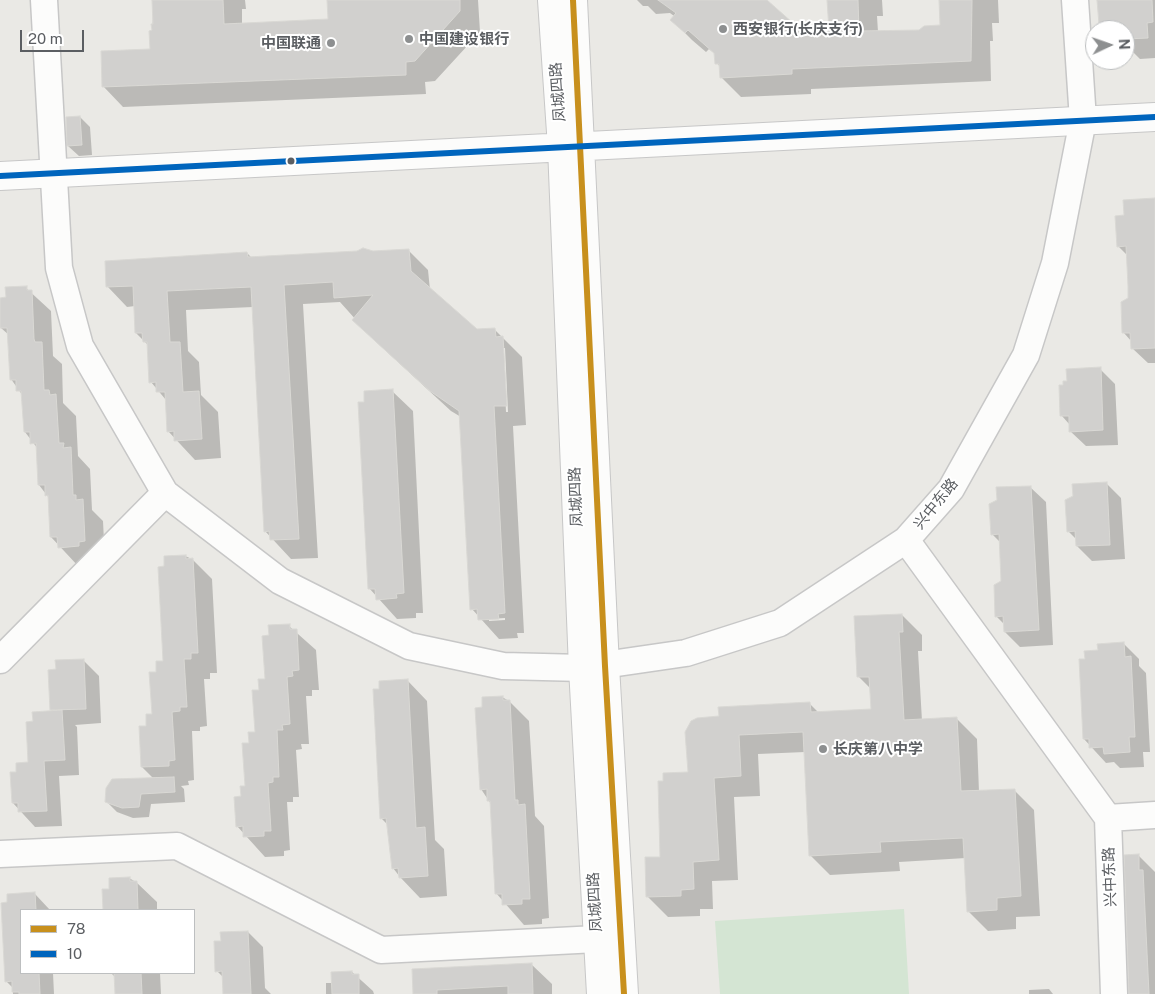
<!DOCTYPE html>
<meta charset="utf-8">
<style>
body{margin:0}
#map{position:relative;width:1155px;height:994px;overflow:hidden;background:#eae9e5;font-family:"Public Sans",sans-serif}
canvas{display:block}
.legend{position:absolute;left:20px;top:909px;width:175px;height:65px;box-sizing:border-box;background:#fff;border:1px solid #bdbfc0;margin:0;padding:6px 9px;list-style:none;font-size:15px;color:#5b5e62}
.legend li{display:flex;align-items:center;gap:10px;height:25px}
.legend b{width:25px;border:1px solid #bdbfc0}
.north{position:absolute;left:1085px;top:20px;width:50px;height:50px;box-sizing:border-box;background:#fff;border:1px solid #bdbfc0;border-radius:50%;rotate:87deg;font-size:14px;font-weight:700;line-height:20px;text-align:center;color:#5b5e62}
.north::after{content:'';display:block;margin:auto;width:18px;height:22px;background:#8d8f90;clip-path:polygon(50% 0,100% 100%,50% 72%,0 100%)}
.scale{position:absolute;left:20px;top:30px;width:64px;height:22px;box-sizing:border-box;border:2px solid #5b5e62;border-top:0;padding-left:6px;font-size:15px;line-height:18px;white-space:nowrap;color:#5b5e62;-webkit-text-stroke:4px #fff;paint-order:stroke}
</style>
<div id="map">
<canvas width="1155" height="994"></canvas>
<ul class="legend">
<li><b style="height:6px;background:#c8901d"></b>78</li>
<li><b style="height:6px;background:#0065bd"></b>10</li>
</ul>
<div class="north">N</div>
<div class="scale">20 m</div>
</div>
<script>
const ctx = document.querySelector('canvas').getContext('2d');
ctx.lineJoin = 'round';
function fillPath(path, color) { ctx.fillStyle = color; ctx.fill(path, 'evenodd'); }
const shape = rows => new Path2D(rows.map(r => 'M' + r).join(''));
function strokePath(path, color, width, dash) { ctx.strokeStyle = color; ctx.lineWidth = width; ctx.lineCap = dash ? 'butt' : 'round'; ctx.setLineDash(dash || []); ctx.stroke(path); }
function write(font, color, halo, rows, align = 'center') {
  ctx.font = font + ' "Public Sans","Noto Sans SC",sans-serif'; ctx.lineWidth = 4; ctx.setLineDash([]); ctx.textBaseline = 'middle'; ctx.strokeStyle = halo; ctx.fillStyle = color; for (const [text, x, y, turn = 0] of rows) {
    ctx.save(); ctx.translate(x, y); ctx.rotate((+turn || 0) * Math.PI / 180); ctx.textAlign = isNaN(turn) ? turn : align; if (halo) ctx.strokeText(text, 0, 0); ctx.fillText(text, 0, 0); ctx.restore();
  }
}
const green = shape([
 [904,909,909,994,720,994,715,921]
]);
const shadow = shape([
 [154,0,245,0,246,9,242,9,242,24,329,21,328,0,478,0,480,32,435,81,425,82,426,94,123,107,103,86,151,50],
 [637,0,765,0,802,32,830,31,829,0,882,0,883,16,877,16,878,32,920,31,941,26,940,0,998,0,999,23,992,23,993,41,990,41,991,81,811,89,811,94,741,97,721,77,721,68,717,63,716,55,709,49,706,52,692,40,672,20,674,16,670,13,656,14,648,6,643,6],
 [1099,0,1155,0,1155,58,1140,59,1133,52,1125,51,1125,30,1106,30,1100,24],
 [80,117,90,127,92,155,79,156,68,146],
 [1155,199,1155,363,1148,363,1132,348,1132,342,1124,333,1130,299,1127,255,1118,246,1125,216],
 [408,250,428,270,430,290,476,330,494,329,522,357,526,425,513,426,524,633,517,633,518,638,499,639,472,609,461,417,451,411,374,340,340,302,303,304,318,558,291,559,265,531,253,307,186,310,188,351,199,362,201,395,218,412,221,458,195,460,168,431,166,400,151,382,149,346,136,333,135,306,127,307,108,287,106,262,247,253,252,258],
 [503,348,505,348,508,412,506,412],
 [505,618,505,620,489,621,489,619],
 [26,288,51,311,53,356,62,364,63,403,76,416,78,456,90,469,92,510,103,521,105,561,79,567,51,537,49,498,39,485,38,449,25,432,23,396,11,379,9,335,1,328,0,299,7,299],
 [1100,369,1115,384,1118,445,1086,446,1070,431,1070,425,1062,416,1065,386],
 [392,391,413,411,423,613,416,613,416,618,397,619,369,588,366,403],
 [1106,483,1121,498,1125,559,1092,561,1077,546,1076,539,1068,531],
 [1030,487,1046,502,1053,645,1020,647,1005,632,1005,625,996,616,1002,582,1001,543,992,534],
 [185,556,192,559,212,579,217,673,210,673,210,679,204,679,207,726,200,727,200,731,192,731,194,780,188,781,189,785,181,786,184,789,185,802,151,804,149,817,133,818,117,812,107,802,154,779,142,767,147,727,153,715,158,673,165,662,165,568],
 [902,615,922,635,922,651,918,651,922,721,957,719,977,739,979,792,1014,790,1034,810,1040,916,1016,917,1016,929,988,931,968,911,966,858,899,862,900,871,830,875,810,855,805,752,758,754,760,796,734,797,738,880,712,881,713,909,700,909,700,916,668,917,648,897,662,858,664,782,689,773,720,718,810,704,819,713,873,710,871,689,858,676],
 [289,626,316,650,319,690,312,690,312,696,306,696,309,744,301,744,302,749,296,750,299,797,293,797,293,802,287,802,290,850,284,851,284,856,265,857,237,826,246,787,250,744,256,733,260,691,266,680,271,637],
 [1123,643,1139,659,1139,666,1146,673,1150,752,1143,752,1144,767,1120,768,1114,762,1106,763,1084,739,1086,660,1099,652],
 [83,660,99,676,101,723,75,725,77,727,79,775,59,776,62,826,35,827,13,803,18,773,29,763,34,723,53,712,51,710,57,670],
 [407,680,427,701,435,840,444,849,447,896,420,898,400,877,393,868,388,825,381,818],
 [502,697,509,701,529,721,535,816,544,826,549,918,542,919,542,924,524,925,496,893,491,804,481,789,484,708],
 [1138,855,1155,872,1155,994,1130,994],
 [129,878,136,882,157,902,157,910,105,910,104,890,111,890],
 [35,894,50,910,21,910,21,973,53,973,54,994,13,994,13,988,6,981,2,904],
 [248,932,263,947,265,988,271,994,225,994,224,978,217,971,223,942],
 [531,964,552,984,552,994,414,994],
 [352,972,373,991,374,994,326,994,326,983,333,983],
 [111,973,160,973,161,994,116,994,115,977],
 [1049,989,1053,994,1029,994,1029,990]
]);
const building = shape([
 [152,0,223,0,224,24,328,19,327,0,460,0,460,11,415,61,406,62,406,75,102,87,101,51,150,49,149,31,152,30,151,24,153,24,152,0],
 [658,0,767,0,802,31,829,30,827,0,858,0,859,31,919,30,924,26,940,25,939,0,972,0,971,61,792,69,792,74,720,78,719,64,715,64,714,53,688,30,685,33,670,20,676,13,658,0],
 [1097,0,1152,0,1153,22,1147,23,1148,38,1125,39,1125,30,1105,30,1105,24,1099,24,1097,0],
 [80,116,82,145,67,146,66,117,80,116],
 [1155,198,1155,348,1131,349,1130,333,1122,333,1121,302,1128,298,1128,286,1126,246,1117,247,1115,216,1124,215,1123,200,1155,198],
 [363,248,373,251,409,249,411,271,477,329,495,328,496,337,503,336,507,406,494,406,505,613,498,614,499,619,478,620,477,609,470,610,459,411,430,391,352,320,373,295,334,298,333,282,284,285,299,539,270,540,269,531,264,532,251,287,167,291,170,342,180,342,183,392,199,391,202,439,174,441,174,431,167,432,165,392,156,392,156,382,149,383,147,342,143,342,142,333,135,333,133,286,106,287,105,261,247,252,248,257,357,251,363,248],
 [27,286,27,290,32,290,34,339,35,342,42,342,44,390,49,390,50,395,56,394,59,443,64,443,63,448,71,447,73,495,76,495,76,500,83,499,85,541,79,542,79,546,58,548,57,537,50,537,48,495,45,496,45,485,38,485,36,443,30,444,30,432,24,432,21,391,16,391,16,380,10,380,7,328,0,328,0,298,6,297,5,287,27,286],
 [1101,367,1103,430,1069,432,1069,416,1060,416,1059,385,1063,385,1063,381,1067,381,1066,369,1101,367],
 [393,389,404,593,396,594,397,598,376,600,375,589,368,589,358,402,364,402,364,391,393,389],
 [1107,482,1110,545,1076,546,1075,531,1067,532,1065,500,1073,496,1072,484,1107,482],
 [1031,486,1039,630,1004,632,1003,616,995,617,994,585,1001,581,999,534,991,535,989,504,997,500,996,487,1031,486],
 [186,555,186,559,193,558,198,653,191,653,191,659,184,659,187,707,180,707,180,711,172,712,175,760,169,761,169,766,141,767,139,726,146,726,146,714,152,714,149,672,156,672,156,661,163,661,158,567,164,566,164,556,186,555],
 [902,614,903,632,899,632,904,720,957,717,961,791,1015,789,1021,896,997,898,997,910,967,912,963,838,880,842,881,852,809,856,803,732,739,735,741,776,714,778,719,860,693,862,694,889,681,890,681,896,646,897,645,857,660,857,658,781,663,781,663,773,688,772,685,732,691,721,697,718,719,716,718,707,810,702,811,712,871,709,869,677,857,677,854,616,902,614],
 [290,624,290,629,297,629,299,670,292,671,293,676,287,677,290,724,282,725,283,730,277,730,279,777,273,777,273,782,268,783,271,831,264,831,264,836,243,837,243,826,236,827,234,797,241,796,240,786,245,786,242,743,249,743,248,732,255,732,252,690,259,690,258,679,265,679,262,636,269,635,268,625,290,624],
 [1124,642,1125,657,1131,656,1135,737,1129,737,1130,752,1104,754,1103,747,1089,748,1089,739,1083,739,1079,659,1085,659,1084,651,1098,650,1097,644,1124,642],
 [84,659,86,709,50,710,48,670,56,669,55,660,84,659],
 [408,679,416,828,425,827,428,876,399,878,398,868,392,869,386,818,380,819,373,689,379,689,379,681,408,679],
 [503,696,503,700,510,700,515,800,518,800,518,805,525,804,530,899,522,899,522,904,502,905,502,894,495,894,490,801,487,801,487,789,480,790,475,708,482,707,482,697,503,696],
 [62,710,65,760,44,761,47,811,18,812,18,803,12,803,10,772,16,772,16,763,28,762,26,722,33,721,32,712,62,710],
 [174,777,175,792,141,794,139,807,122,808,105,802,106,788,112,779,174,777],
 [1139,854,1139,870,1143,870,1149,994,1129,994,1124,855,1139,854],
 [130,877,130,881,137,881,138,910,103,910,102,889,109,889,109,878,130,877],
 [35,892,36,910,21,910,21,973,39,973,40,994,19,994,19,992,12,992,12,981,5,982,1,903,7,902,7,894,35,892],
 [248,931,251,994,223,994,222,971,215,972,214,941,221,941,220,932,248,931],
 [532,963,533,994,508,994,508,986,437,990,437,994,413,994,412,969,532,963],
 [352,971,352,974,359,974,359,994,332,994,331,972,352,971],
 [114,973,141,973,142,994,115,994,114,973]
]);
const minor = shape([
 [44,0,59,268,80,346,165,493,280,581,409,646,503,666,583,668,686,653,780,623,906,540],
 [1075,0,1083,120,1055,263,1026,355,951,489,906,540,1108,818,1114,994],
 [0,660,165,493],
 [1108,818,1155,815],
 [0,854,177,846,381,950,597,939]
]);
const tertiary = shape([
 [552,0,562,147,583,668,601,994],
 [573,0,605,666,624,994],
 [0,176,1155,117]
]);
const bus1 = shape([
 [573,0,605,666,624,994]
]);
const bus2 = shape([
 [0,176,1155,117]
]);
const markers = [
 [723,29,5,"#8d8f90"],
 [409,39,5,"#8d8f90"],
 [331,43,5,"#8d8f90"],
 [291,161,4.5,"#5b5e62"],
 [823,749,5,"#8d8f90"]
];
const poiNames = [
 ["西安银行(长庆支行)",733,29],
 ["中国建设银行",419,39],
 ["中国联通",321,43,"right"],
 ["长庆第八中学",833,749]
];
const streetNames = [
 ["凤城四路",558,92,-94],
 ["凤城四路",576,497,-92],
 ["兴中东路",936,504,-51],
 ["兴中东路",1110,877,-92],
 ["凤城四路",595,902,-93]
];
fillPath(green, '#d4e5d3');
fillPath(shadow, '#0003');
fillPath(building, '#d1d0ce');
strokePath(building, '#d9d8d4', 1);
strokePath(minor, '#c7c7c7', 29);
strokePath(tertiary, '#c7c7c7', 30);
strokePath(minor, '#fcfcfb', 26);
strokePath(tertiary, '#fcfcfb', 28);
strokePath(bus1, '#c8901d', 6);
strokePath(bus2, '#0065bd', 6);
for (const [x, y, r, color] of markers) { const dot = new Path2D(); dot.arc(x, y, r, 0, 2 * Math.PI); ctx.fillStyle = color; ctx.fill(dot); strokePath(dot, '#fff', 2); }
write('bold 15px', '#5b5e62', '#fff', poiNames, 'left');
write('15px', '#5b5e62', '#fff', streetNames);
</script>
